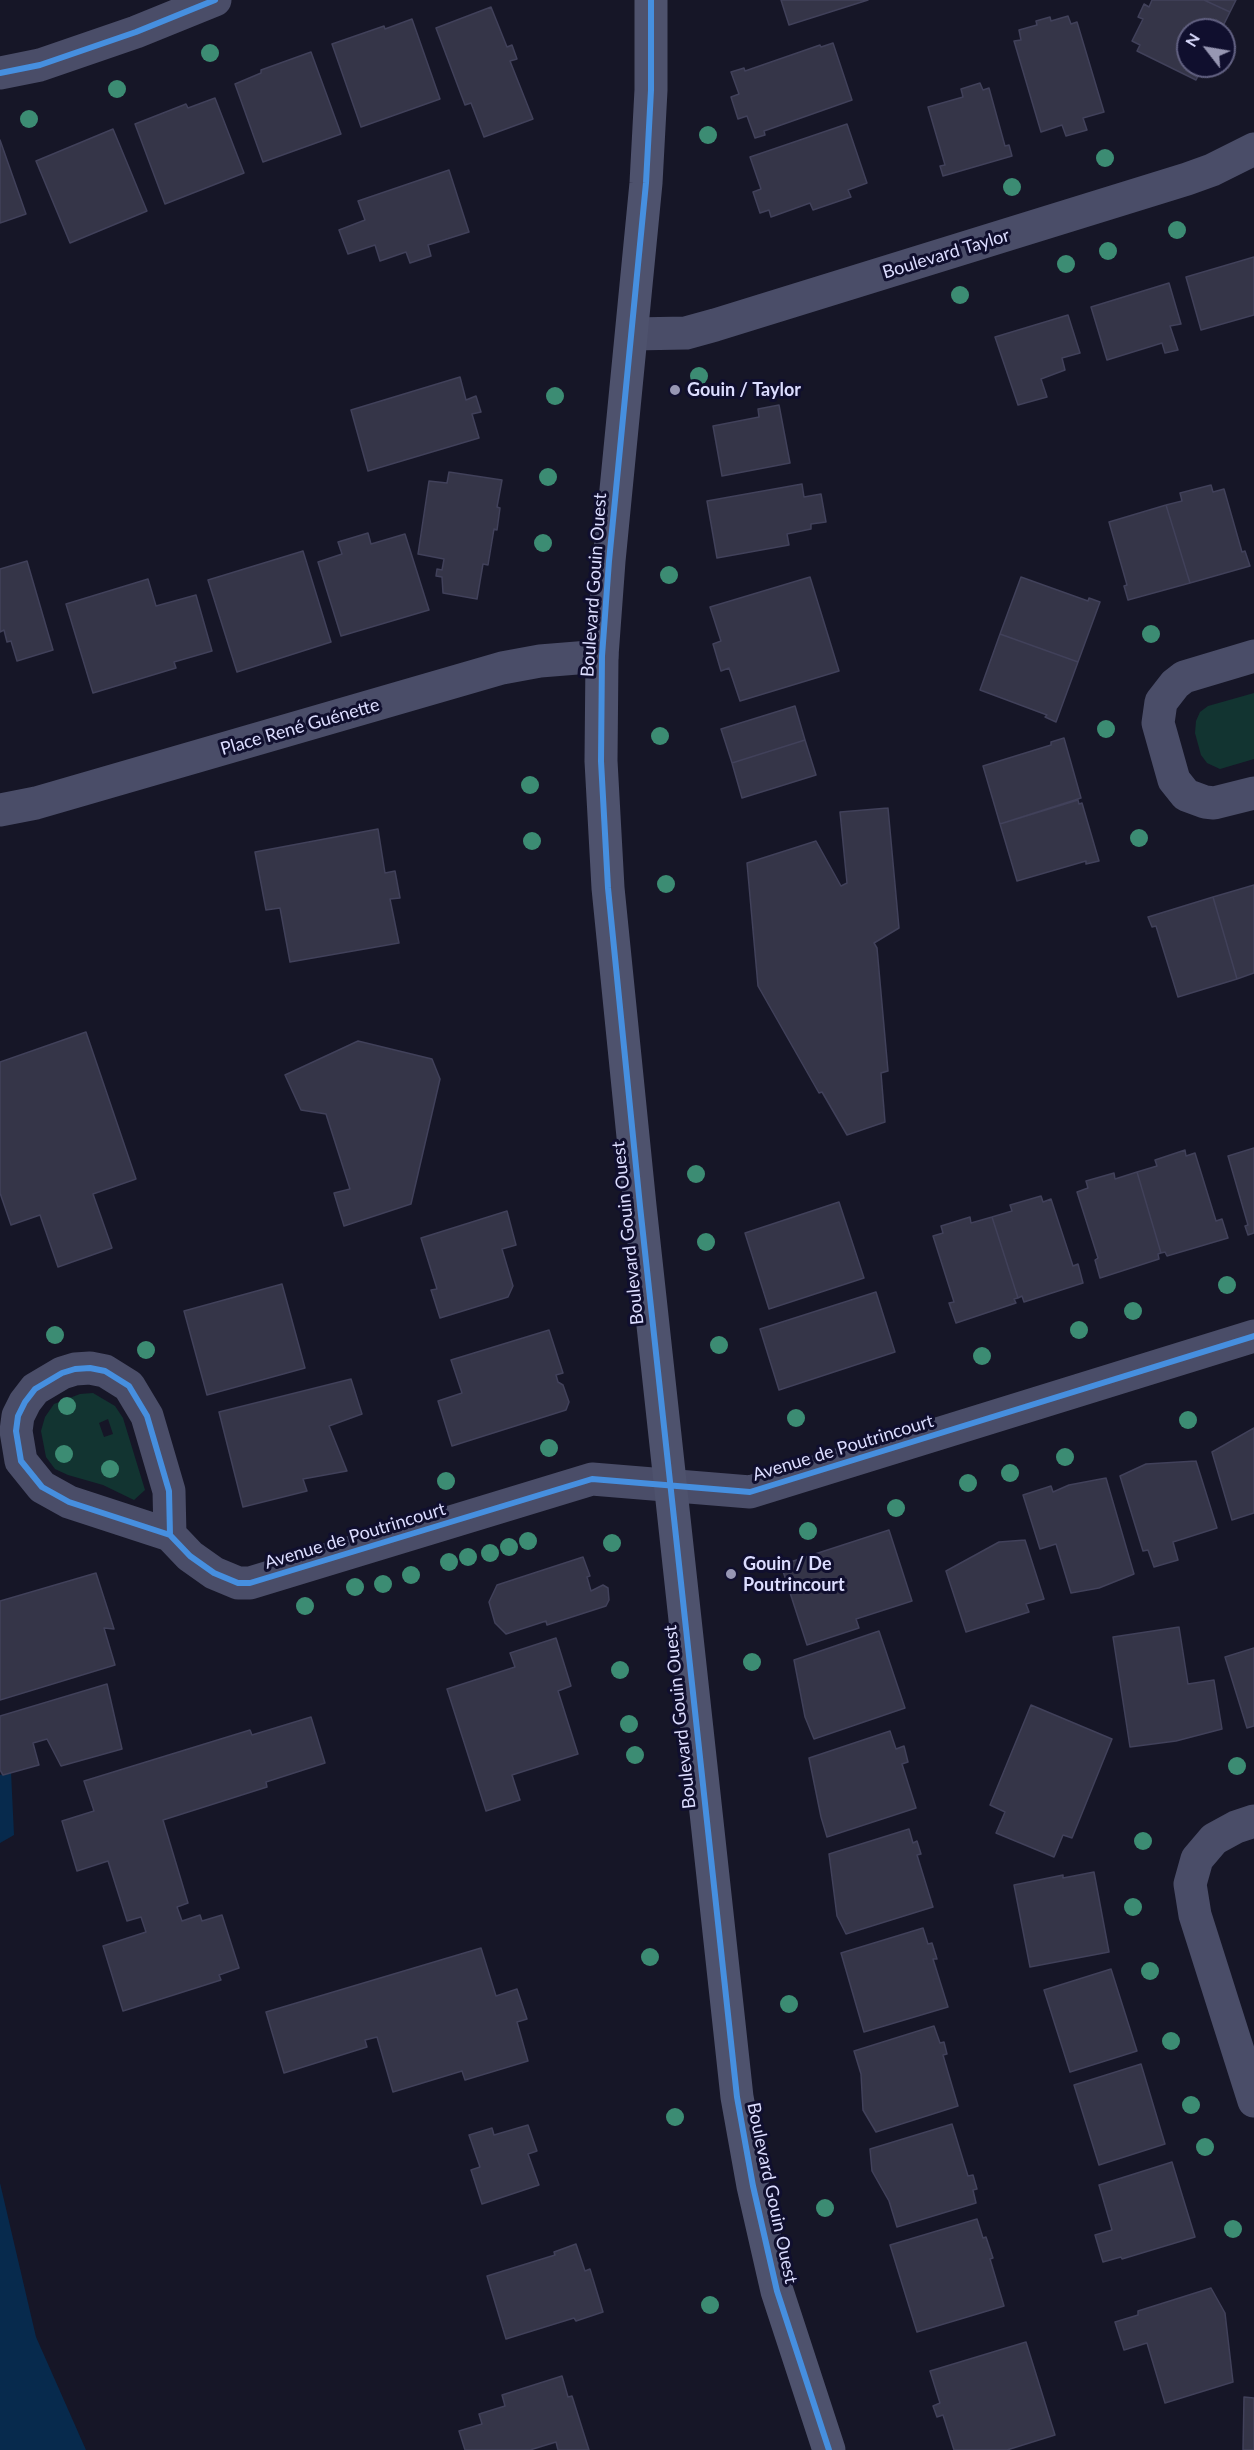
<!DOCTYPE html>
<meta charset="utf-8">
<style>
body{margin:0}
#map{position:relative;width:1254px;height:2450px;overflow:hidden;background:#161627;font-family:Lato,sans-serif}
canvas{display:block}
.north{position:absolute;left:1176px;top:18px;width:60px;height:60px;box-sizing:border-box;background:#100f2e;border:2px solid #626182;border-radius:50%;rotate:301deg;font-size:16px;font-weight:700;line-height:24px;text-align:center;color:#dcddff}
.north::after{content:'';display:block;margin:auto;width:21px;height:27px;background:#9797b3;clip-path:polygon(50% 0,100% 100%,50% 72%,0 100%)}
</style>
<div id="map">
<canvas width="1254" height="2450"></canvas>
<div class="north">N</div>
</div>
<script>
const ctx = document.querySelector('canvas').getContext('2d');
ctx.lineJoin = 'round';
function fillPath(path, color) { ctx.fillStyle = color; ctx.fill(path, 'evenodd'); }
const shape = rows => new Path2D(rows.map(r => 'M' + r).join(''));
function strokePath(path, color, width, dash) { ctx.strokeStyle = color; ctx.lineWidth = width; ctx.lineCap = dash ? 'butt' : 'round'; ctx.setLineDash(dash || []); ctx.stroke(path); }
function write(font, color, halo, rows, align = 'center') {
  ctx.font = font + ' Lato,sans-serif'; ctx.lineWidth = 6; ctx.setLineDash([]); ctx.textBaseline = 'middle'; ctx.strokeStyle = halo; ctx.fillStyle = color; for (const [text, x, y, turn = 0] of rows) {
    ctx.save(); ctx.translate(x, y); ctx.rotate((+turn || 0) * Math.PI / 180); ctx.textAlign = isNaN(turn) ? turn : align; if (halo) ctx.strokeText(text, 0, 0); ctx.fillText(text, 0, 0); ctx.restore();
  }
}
const green = shape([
 [1254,693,1254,759,1220,769,1207,763,1201,755,1195,733,1196,721,1200,712,1208,706],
 [93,1393,115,1406,123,1418,145,1490,134,1500,103,1485,68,1475,55,1469,46,1457,41,1431,45,1417,54,1404,80,1394],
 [108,1419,113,1434,104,1437,99,1423]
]);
const water = shape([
 [11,1772,14,1835,0,1843,0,1775],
 [0,2183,36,2337,86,2450,0,2450]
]);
const building = shape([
 [781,0,868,0,789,25,781,0],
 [1152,0,1204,0,1230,12,1221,30,1188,30,1188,66,1203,66,1196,80,1137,51,1140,45,1132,41,1143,19,1138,17,1144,4,1149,7,1152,0],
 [1204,0,1236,0,1230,12,1204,0],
 [491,7,507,47,512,45,517,59,510,61,533,119,484,137,471,103,465,105,436,28,491,7],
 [1068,16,1071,24,1077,22,1104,112,1083,118,1087,130,1066,136,1062,125,1041,132,1014,41,1021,40,1019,30,1037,25,1036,21,1050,17,1051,21,1068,16],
 [412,19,440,99,361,127,332,44,384,26,385,29,412,19],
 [833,43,852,100,764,131,765,135,755,138,747,116,738,119,731,97,739,94,731,72,744,68,745,71,820,45,821,47,833,43],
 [311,52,341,134,263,162,235,84,261,73,261,70,311,52],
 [980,83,983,90,989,88,1005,146,1009,145,1012,156,943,176,940,166,945,165,928,107,963,97,961,89,980,83],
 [215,98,244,173,165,204,135,124,186,104,188,108,215,98],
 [847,124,867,183,848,190,851,197,813,210,810,203,771,217,769,210,760,213,753,192,761,189,750,157,847,124],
 [113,129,147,211,70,243,36,161,113,129],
 [0,140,26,214,0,223,0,140],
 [449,170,469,232,428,245,431,256,410,263,406,252,380,261,375,245,348,254,339,230,365,220,358,201,449,170],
 [1254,257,1254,315,1201,330,1186,277,1254,257],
 [1169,283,1181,324,1170,326,1178,350,1165,353,1162,343,1107,360,1091,307,1169,283],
 [1068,315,1080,353,1062,358,1065,370,1041,379,1047,397,1018,405,995,337,1068,315],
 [460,377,466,400,476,396,481,412,472,414,479,438,368,471,351,410,460,377],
 [779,405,790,463,722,476,713,426,759,417,758,409,779,405],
 [449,472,502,480,497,507,500,508,497,530,494,529,488,565,483,564,477,599,443,593,442,577,436,576,437,569,442,570,444,559,418,554,429,481,447,483,449,472],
 [802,484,804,497,821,494,826,522,811,524,811,529,787,534,789,545,717,558,707,501,802,484],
 [1211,485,1213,492,1224,489,1242,552,1245,551,1250,566,1190,583,1166,505,1182,501,1180,493,1211,485],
 [1166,505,1190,583,1128,600,1124,586,1127,585,1109,522,1166,505],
 [368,533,371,544,405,534,429,610,341,636,318,562,342,554,338,542,368,533],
 [303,551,331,642,237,672,208,580,303,551],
 [27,561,53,650,17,661,11,641,7,642,4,630,0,632,0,569,27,561],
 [810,577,839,671,740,701,729,668,721,671,713,644,721,641,710,607,810,577],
 [1021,577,1088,601,1089,598,1100,602,1078,662,1000,634,1021,577],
 [148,579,156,606,196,595,212,651,174,662,176,668,93,693,66,604,148,579],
 [1000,634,1078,662,1056,722,1045,717,1047,715,980,690,1000,634],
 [795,706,805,740,732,763,721,729,795,706],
 [1064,738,1081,798,1000,824,983,766,1051,745,1051,742,1064,738],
 [805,740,816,775,742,798,732,763,805,740],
 [1078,800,1079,804,1082,803,1099,861,1086,864,1086,861,1017,881,1000,824,1078,800],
 [888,808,899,928,874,943,877,948,888,1071,881,1073,885,1122,847,1135,822,1092,819,1093,758,986,747,863,816,841,841,886,847,883,840,812,888,808],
 [378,829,385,873,395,871,400,898,390,899,399,943,290,962,280,908,266,910,255,852,378,829],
 [1254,885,1254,973,1237,979,1213,897,1254,885],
 [1213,897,1237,979,1178,997,1156,926,1152,927,1148,917,1213,897],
 [86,1032,136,1179,93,1194,112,1248,58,1267,40,1215,11,1225,0,1193,0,1062,86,1032],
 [358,1041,432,1059,440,1079,411,1204,344,1226,334,1193,350,1189,326,1114,301,1110,285,1075,358,1041],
 [1254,1148,1254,1233,1248,1235,1245,1226,1248,1225,1228,1156,1254,1148],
 [1185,1150,1186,1156,1195,1153,1216,1221,1222,1219,1228,1238,1167,1256,1165,1252,1161,1253,1137,1172,1157,1166,1155,1160,1185,1150],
 [1137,1172,1161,1253,1158,1254,1159,1259,1100,1278,1095,1260,1098,1258,1077,1192,1088,1188,1086,1181,1114,1173,1115,1179,1137,1172],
 [1041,1196,1043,1202,1051,1199,1073,1266,1078,1264,1083,1283,1024,1302,1022,1296,1018,1298,992,1217,1012,1211,1010,1205,1041,1196],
 [839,1202,864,1278,769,1309,745,1233,839,1202],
 [507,1211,516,1245,502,1249,513,1286,508,1297,440,1318,431,1290,437,1289,421,1238,507,1211],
 [970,1217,971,1223,992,1217,1018,1298,1014,1299,1016,1303,956,1323,949,1303,954,1302,933,1236,943,1233,941,1226,970,1217],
 [282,1284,305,1368,207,1395,184,1311,282,1284],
 [876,1292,895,1352,779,1390,760,1329,876,1292],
 [549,1330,563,1373,556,1375,558,1382,563,1385,569,1402,566,1410,452,1446,438,1401,462,1393,451,1360,549,1330],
 [351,1379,362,1414,329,1426,347,1471,303,1479,307,1491,243,1507,219,1412,351,1379],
 [1254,1428,1254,1513,1232,1520,1212,1452,1254,1428],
 [1196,1461,1217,1528,1173,1542,1178,1560,1154,1567,1148,1550,1143,1551,1120,1476,1146,1464,1196,1461],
 [1106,1478,1134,1574,1099,1588,1071,1593,1056,1544,1040,1549,1023,1495,1051,1486,1053,1492,1069,1485,1106,1478],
 [889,1530,912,1601,856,1619,859,1628,807,1645,781,1565,889,1530],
 [1025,1540,1044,1599,1026,1604,1029,1612,966,1632,946,1571,999,1542,1025,1540],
 [583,1557,590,1576,587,1577,591,1591,603,1585,608,1588,609,1600,606,1606,547,1625,546,1621,506,1634,495,1623,489,1602,497,1585,583,1557],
 [96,1573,114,1629,104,1628,115,1665,0,1700,0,1601,96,1573],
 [1179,1627,1188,1684,1214,1680,1222,1729,1176,1741,1130,1747,1113,1637,1179,1627],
 [879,1631,905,1708,814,1739,805,1717,794,1660,879,1631],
 [556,1638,571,1686,558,1691,578,1754,512,1775,520,1800,486,1811,447,1689,515,1667,510,1653,556,1638],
 [1254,1648,1254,1726,1247,1728,1225,1657,1254,1648],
 [107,1684,122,1749,61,1766,47,1739,33,1743,39,1765,3,1775,0,1770,0,1716,107,1684],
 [1031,1705,1112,1739,1072,1838,1063,1835,1054,1857,996,1833,1005,1812,990,1805,1031,1705],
 [311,1717,325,1763,266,1782,267,1787,163,1820,188,1903,177,1907,182,1921,200,1915,202,1921,222,1915,239,1968,219,1975,221,1980,123,2011,103,1946,146,1932,141,1917,127,1921,108,1861,77,1871,62,1821,94,1811,84,1781,250,1730,252,1735,311,1717],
 [890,1731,896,1749,904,1746,908,1762,902,1764,916,1808,827,1837,821,1817,809,1758,890,1731],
 [909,1829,913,1843,917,1841,921,1854,917,1855,933,1907,846,1934,837,1916,829,1854,909,1829],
 [1094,1872,1109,1952,1030,1967,1014,1885,1063,1875,1063,1878,1094,1872],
 [923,1928,928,1944,932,1943,937,1959,933,1959,948,2007,864,2032,841,1953,923,1928],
 [481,1948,496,1996,517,1989,527,2019,517,2022,528,2061,465,2080,462,2071,393,2092,377,2037,365,2040,367,2047,284,2073,266,2012,481,1948],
 [1111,1969,1137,2051,1070,2072,1044,1990,1111,1969],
 [934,2026,940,2043,944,2042,947,2054,943,2055,958,2106,876,2132,863,2110,861,2074,854,2051,934,2026],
 [1141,2064,1165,2144,1099,2165,1074,2085,1141,2064],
 [952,2124,968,2176,973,2175,977,2189,973,2190,976,2203,897,2227,889,2201,872,2171,870,2149,952,2124],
 [528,2125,537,2151,528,2154,539,2185,482,2204,471,2170,480,2167,469,2135,492,2128,494,2135,528,2125],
 [1172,2162,1195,2237,1122,2259,1121,2257,1103,2262,1095,2235,1112,2230,1099,2185,1172,2162],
 [977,2219,983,2238,986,2237,993,2258,990,2259,1004,2306,917,2332,890,2245,977,2219],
 [576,2244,585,2271,590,2269,603,2312,576,2321,574,2318,506,2339,487,2276,555,2255,554,2252,576,2244],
 [1211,2288,1225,2313,1233,2382,1165,2403,1147,2343,1124,2350,1115,2322,1138,2315,1138,2311,1211,2288],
 [1026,2342,1055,2435,1007,2450,954,2450,943,2415,937,2417,933,2406,940,2403,930,2371,1026,2342],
 [562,2376,568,2397,572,2396,589,2450,558,2450,556,2442,530,2450,465,2450,459,2431,482,2424,479,2414,505,2406,502,2395,562,2376],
 [1244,2397,1254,2398,1254,2450,1243,2450,1244,2397]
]);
const street = shape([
 [0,73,40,65,136,32,215,0],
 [633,334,686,333,715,325,1187,179,1212,170,1254,149],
 [1254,656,1184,677,1175,684,1161,702,1158,723,1174,780,1186,795,1205,802,1214,803,1254,793],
 [0,810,36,803,502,668,540,661,602,656],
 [170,1535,169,1491,147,1416,129,1386,105,1371,90,1368,75,1369,62,1373,35,1389,25,1402,18,1416,16,1431,21,1461,42,1487,69,1502,170,1535,190,1556,214,1573,238,1583,250,1583,592,1479,750,1492,1254,1336],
 [1254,1821,1236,1827,1214,1839,1197,1859,1190,1884,1195,1915,1254,2101]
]);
const secondary = shape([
 [651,0,651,90,646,183,609,561,602,656,601,761,608,888,640,1206,737,2097,753,2186,777,2291,829,2450]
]);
const cycleway = shape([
 [651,0,651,90,646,183,609,561,602,656,601,761,608,888,640,1206,737,2097,753,2186,777,2291,829,2450],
 [0,73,40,65,136,32,215,0],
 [170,1535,169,1491,147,1416,129,1386,105,1371,90,1368,75,1369,62,1373,35,1389,25,1402,18,1416,16,1431,21,1461,42,1487,69,1502,170,1535,190,1556,214,1573,238,1583,250,1583,592,1479,750,1492,1254,1336]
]);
const trees = [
 [210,53],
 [117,89],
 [29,119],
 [708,135],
 [1105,158],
 [1012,187],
 [1177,230],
 [1108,251],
 [1066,264],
 [960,295],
 [699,376],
 [555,396],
 [548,477],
 [543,543],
 [669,575],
 [1151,634],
 [1106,729],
 [660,736],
 [530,785],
 [1139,838],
 [532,841],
 [666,884],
 [696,1174],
 [706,1242],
 [1227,1285],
 [1133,1311],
 [1079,1330],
 [55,1335],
 [719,1345],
 [146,1350],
 [982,1356],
 [67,1406],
 [796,1418],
 [1188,1420],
 [549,1448],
 [64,1454],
 [1065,1457],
 [110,1469],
 [1010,1473],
 [446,1481],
 [968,1483],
 [896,1508],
 [808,1531],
 [528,1541],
 [612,1543],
 [509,1547],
 [490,1553],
 [468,1557],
 [449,1562],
 [411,1575],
 [383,1584],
 [355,1587],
 [305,1606],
 [752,1662],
 [620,1670],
 [629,1724],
 [635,1755],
 [1237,1766],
 [1143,1841],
 [1133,1907],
 [650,1957],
 [1150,1971],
 [789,2004],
 [1171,2041],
 [1191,2105],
 [675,2117],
 [1205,2147],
 [825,2208],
 [1233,2229],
 [710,2305]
];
const markers = [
 [675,390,6,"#9797b3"],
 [731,1574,6,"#9797b3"]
];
const streetNames = [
 ["Boulevard Taylor",946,254,-17],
 ["Boulevard Gouin Ouest",594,585,-86],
 ["Place René Guénette",300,727,-16],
 ["Boulevard Gouin Ouest",628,1233,-96],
 ["Avenue de Poutrincourt",843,1448,-17],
 ["Avenue de Poutrincourt",355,1536,-17],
 ["Boulevard Gouin Ouest",680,1717,-96],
 ["Boulevard Gouin Ouest",772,2193,78]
];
const poiNames = [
 ["Gouin / Taylor",687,390],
 ["Gouin / De",743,1564],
 ["Poutrincourt",743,1585]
];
fillPath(green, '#123431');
fillPath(water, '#072a4d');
fillPath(building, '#353548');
strokePath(building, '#41415a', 1.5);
strokePath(street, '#4a4d68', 33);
strokePath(secondary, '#4e526d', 33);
strokePath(cycleway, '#468fdf', 6);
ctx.fillStyle = '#3c8c73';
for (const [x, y] of trees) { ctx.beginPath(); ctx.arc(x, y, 9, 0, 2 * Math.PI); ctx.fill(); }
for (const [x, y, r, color] of markers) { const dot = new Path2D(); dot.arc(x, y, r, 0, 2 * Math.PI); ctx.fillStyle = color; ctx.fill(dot); strokePath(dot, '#100f2e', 2); }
write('18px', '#dcddff', '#100f2e', streetNames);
write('bold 18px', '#dcddff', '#100f2e', poiNames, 'left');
</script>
